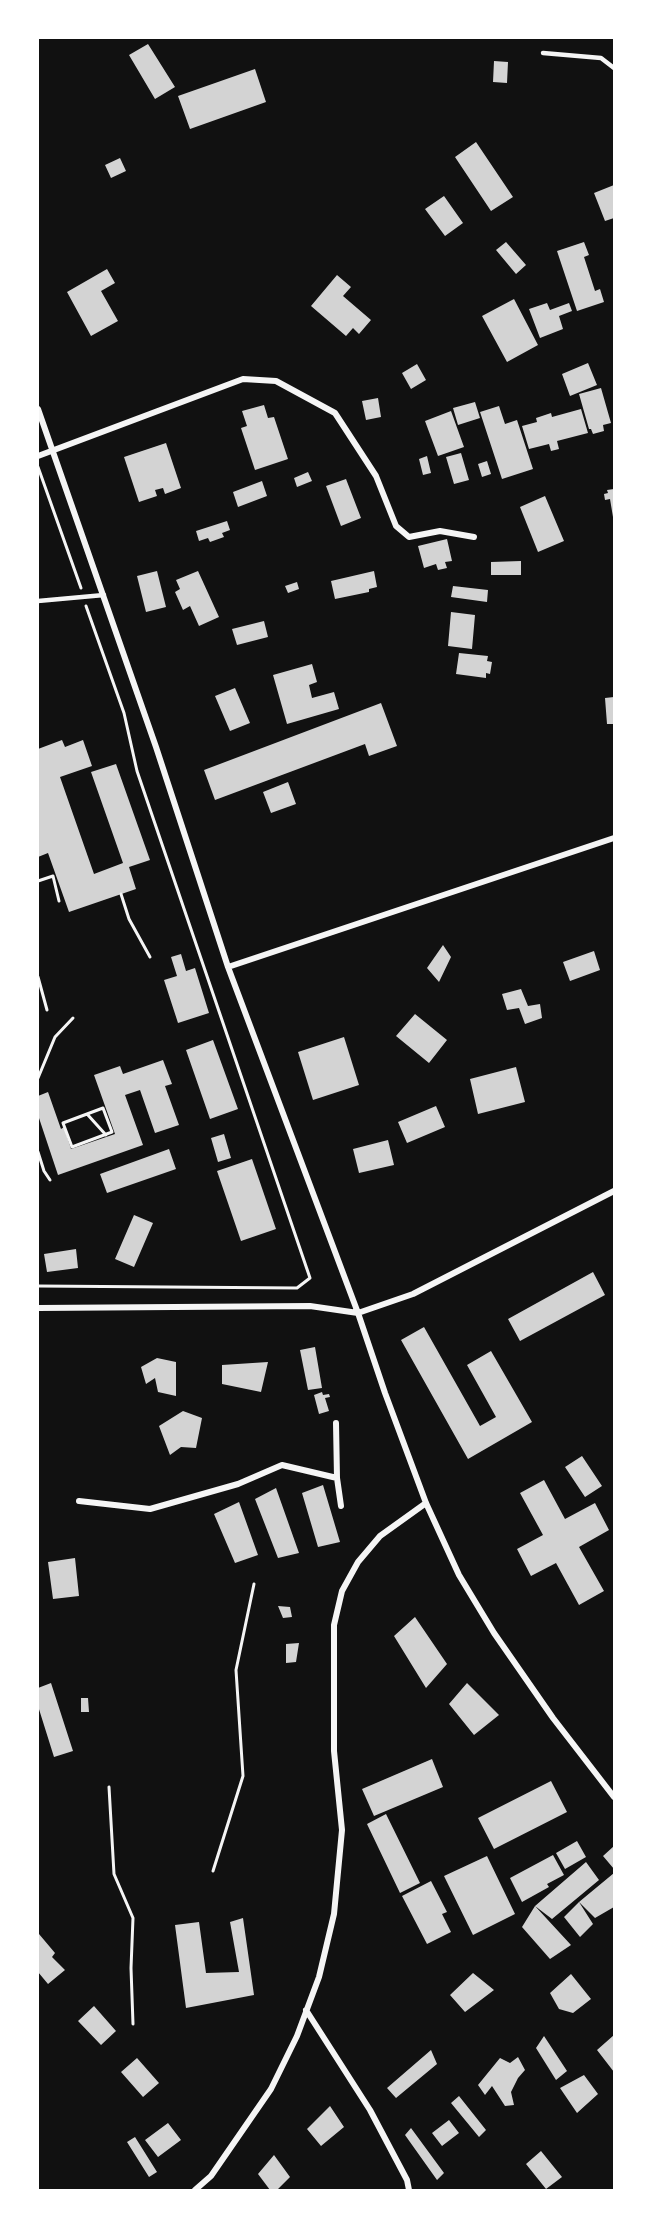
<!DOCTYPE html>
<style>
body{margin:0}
#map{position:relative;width:652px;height:2228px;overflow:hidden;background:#111;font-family:"Varela Round",sans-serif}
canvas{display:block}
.frame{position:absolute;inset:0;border:39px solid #fff;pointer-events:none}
</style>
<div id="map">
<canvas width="652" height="2228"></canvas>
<div class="frame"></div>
</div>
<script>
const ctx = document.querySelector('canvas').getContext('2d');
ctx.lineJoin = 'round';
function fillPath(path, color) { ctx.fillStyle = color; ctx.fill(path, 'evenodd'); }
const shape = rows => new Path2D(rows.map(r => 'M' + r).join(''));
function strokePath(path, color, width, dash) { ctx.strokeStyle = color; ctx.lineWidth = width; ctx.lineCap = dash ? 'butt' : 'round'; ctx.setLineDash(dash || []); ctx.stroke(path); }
const building = shape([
 [148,44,175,87,155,99,129,55],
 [494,61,508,62,507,83,493,82],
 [255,69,266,102,190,129,178,96],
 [476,142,513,197,491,211,455,157],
 [120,158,126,171,111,178,105,165],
 [614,185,614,218,605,221,594,193],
 [444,196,463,223,445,236,425,209],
 [506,242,526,265,516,274,496,250],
 [584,242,589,255,584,257,595,291,600,289,604,302,577,311,557,251],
 [107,269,115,283,101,291,118,321,91,336,67,292],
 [337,275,351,287,343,296,371,320,359,334,353,328,346,336,311,306],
 [514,299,538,345,507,362,482,316],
 [547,303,550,310,569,303,572,311,559,316,563,329,540,338,529,309],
 [588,363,597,385,570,396,562,374],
 [417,364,426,380,411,389,402,373],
 [601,388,611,423,603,425,604,431,593,434,591,429,589,429,579,394],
 [378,398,381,417,366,420,362,401],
 [475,402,480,418,458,425,453,408],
 [264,405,268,418,274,417,288,459,255,470,241,428,247,426,242,411],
 [499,406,505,424,517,420,533,469,502,479,480,412],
 [581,409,588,433,557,441,559,449,551,451,549,444,529,449,522,426,537,422,536,418,551,413,552,417],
 [451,411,464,447,438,456,425,421],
 [166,443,181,488,165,494,163,488,155,490,157,496,139,502,124,457],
 [461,453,469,480,454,484,446,457],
 [427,456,431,473,423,475,419,459],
 [487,461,491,474,482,477,478,464],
 [308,472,312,481,297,487,294,478],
 [346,479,361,518,341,526,326,486],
 [262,481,267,496,238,507,233,492],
 [614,489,614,517,613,517,610,499,605,500,604,494,608,493,607,490],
 [545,496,564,541,538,552,520,507],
 [227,521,230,530,222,533,224,537,210,542,208,538,199,541,196,531],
 [447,539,452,561,445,562,447,568,438,570,436,564,424,568,418,546],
 [521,561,521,575,491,575,491,562],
 [157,571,166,607,146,612,137,576],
 [198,571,219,617,199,626,190,606,183,610,175,592,180,589,176,580],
 [374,571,377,587,369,589,369,592,335,599,331,581],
 [297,582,299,589,288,593,285,586],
 [453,586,488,590,487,602,451,597],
 [451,612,475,615,472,649,448,646],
 [264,621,268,637,237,645,232,629],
 [459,653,488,656,487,661,492,662,490,674,486,673,486,678,456,674],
 [312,664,317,682,309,685,312,698,334,692,339,709,287,724,273,675],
 [235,688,250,723,230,731,215,696],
 [614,697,614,724,607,724,605,698],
 [381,703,397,746,369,756,365,744,215,800,204,770],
 [62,740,65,747,83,740,92,766,60,777,94,874,123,863,91,772,116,764,150,860,129,867,136,889,69,912,48,853,38,857,38,749],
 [288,782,296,804,271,813,263,792],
 [443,945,451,957,439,982,427,968],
 [594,951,600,970,570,981,563,962],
 [181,954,186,971,195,968,209,1013,178,1023,164,980,177,976,171,957],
 [521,989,528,1006,540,1004,542,1018,525,1024,519,1008,507,1010,502,994],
 [415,1014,447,1040,429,1063,396,1036],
 [344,1037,359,1085,313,1100,298,1052],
 [213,1040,238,1109,210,1119,186,1050],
 [163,1060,172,1084,165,1086,179,1125,155,1133,140,1090,125,1095,143,1145,58,1175,38,1115,38,1096,48,1092,61,1129,64,1127,71,1149,115,1134,94,1075,120,1066,123,1074],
 [516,1067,525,1102,478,1114,470,1079],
 [436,1106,445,1127,407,1143,398,1122],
 [224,1134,231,1158,218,1162,211,1138],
 [388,1140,394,1165,359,1173,353,1149],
 [169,1149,176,1169,107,1193,100,1174],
 [252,1159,276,1229,241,1241,217,1171],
 [134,1215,153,1223,134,1267,115,1259],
 [76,1249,78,1268,47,1272,44,1254],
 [593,1272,605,1295,520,1341,508,1319],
 [424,1327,480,1426,496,1417,467,1365,491,1351,532,1422,468,1459,401,1340],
 [315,1347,322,1388,308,1390,300,1350],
 [157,1358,176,1362,176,1396,158,1392,155,1378,146,1384,141,1367],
 [268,1362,261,1392,222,1384,222,1365],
 [322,1392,323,1395,329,1394,330,1397,325,1398,329,1411,319,1414,314,1395],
 [183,1411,202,1418,196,1448,181,1447,170,1455,159,1426],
 [582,1456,602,1486,585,1497,565,1467],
 [544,1480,565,1519,595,1503,609,1530,579,1547,604,1591,579,1605,556,1563,531,1576,517,1549,543,1535,520,1493],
 [323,1485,340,1542,318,1547,302,1493],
 [276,1488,299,1553,278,1558,255,1499],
 [239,1502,258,1555,235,1563,214,1514],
 [75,1558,79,1596,53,1599,48,1562],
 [278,1606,290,1607,292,1617,283,1618],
 [415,1617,447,1664,426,1688,394,1636],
 [299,1643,296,1662,286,1663,286,1644],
 [51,1683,73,1751,54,1757,38,1706,38,1688],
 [467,1683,499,1715,474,1735,449,1704],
 [81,1698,88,1698,89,1712,81,1712],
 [432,1759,443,1787,374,1816,362,1789],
 [551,1781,567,1812,494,1849,478,1818],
 [386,1814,420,1883,400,1893,367,1824],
 [577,1841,586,1857,565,1869,556,1853],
 [614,1846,614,1869,603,1856],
 [553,1855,564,1875,547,1884,549,1887,522,1902,510,1878],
 [487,1856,515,1914,473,1935,444,1876],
 [586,1862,599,1880,552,1919,535,1906],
 [614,1873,614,1907,595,1918,579,1902],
 [431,1881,447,1912,442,1914,451,1932,427,1944,402,1896],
 [579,1902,593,1924,580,1937,564,1917],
 [535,1906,571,1945,550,1959,522,1927],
 [243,1918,254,1995,186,2008,175,1925,199,1922,206,1973,239,1972,230,1922],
 [39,1934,55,1953,52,1957,65,1970,48,1984,38,1972],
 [473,1973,494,1990,465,2012,450,1995],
 [571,1974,591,1999,573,2013,559,2009,550,1993],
 [94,2006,116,2031,101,2045,78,2021],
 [614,2035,614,2072,597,2050],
 [544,2036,567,2071,556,2080,536,2048],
 [431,2050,437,2064,396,2098,387,2088],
 [518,2057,525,2070,518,2078,511,2092,514,2105,505,2106,492,2086,485,2095,478,2085,500,2058,510,2063],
 [137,2058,159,2083,143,2097,121,2072],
 [584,2075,598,2094,577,2113,560,2088],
 [459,2096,486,2130,479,2137,451,2103],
 [330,2106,344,2127,321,2146,307,2129],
 [449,2120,459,2133,442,2146,432,2133],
 [168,2123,181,2140,158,2157,145,2140],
 [411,2128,444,2173,437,2180,405,2135],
 [135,2137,157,2172,149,2177,127,2142],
 [541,2151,562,2177,546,2189,526,2164],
 [274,2155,290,2177,277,2190,270,2190,258,2174]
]);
const path = shape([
 [38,467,81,588],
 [38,881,53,876,59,901],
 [121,894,129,919,150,957],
 [38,977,47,1010],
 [38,1078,55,1037,73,1018],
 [103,1108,112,1132,72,1147,63,1123,103,1108],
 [87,1114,106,1135],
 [38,1152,44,1171,50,1180],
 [38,1286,297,1288,310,1278,137,771,124,713,86,606],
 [109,1787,114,1874,133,1918,131,1968,133,2024],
 [213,1871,243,1776,236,1670,254,1584]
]);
const service = shape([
 [543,53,601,58,614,68],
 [38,601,104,595]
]);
const minor = shape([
 [38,409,156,747,228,967,358,1313,413,1294,614,1191],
 [38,456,243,379,276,381,335,413,376,476,396,526,409,537,440,531,474,537],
 [228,967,614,838],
 [38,1308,310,1306,358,1313,385,1393,426,1503,459,1575,494,1633,553,1718,614,1797],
 [336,1423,337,1478],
 [79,1501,150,1509,238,1484,282,1465,337,1478,341,1506],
 [306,2010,370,2110,407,2180,409,2190],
 [195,2190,211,2176,271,2089,297,2036,319,1977,334,1914,342,1830,334,1751,334,1625,342,1591,358,1562,380,1536,426,1503]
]);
fillPath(building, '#d3d3d3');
strokePath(path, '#f5f5f5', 3);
strokePath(service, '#f5f5f5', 4.5);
strokePath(minor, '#f5f5f5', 6);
</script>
